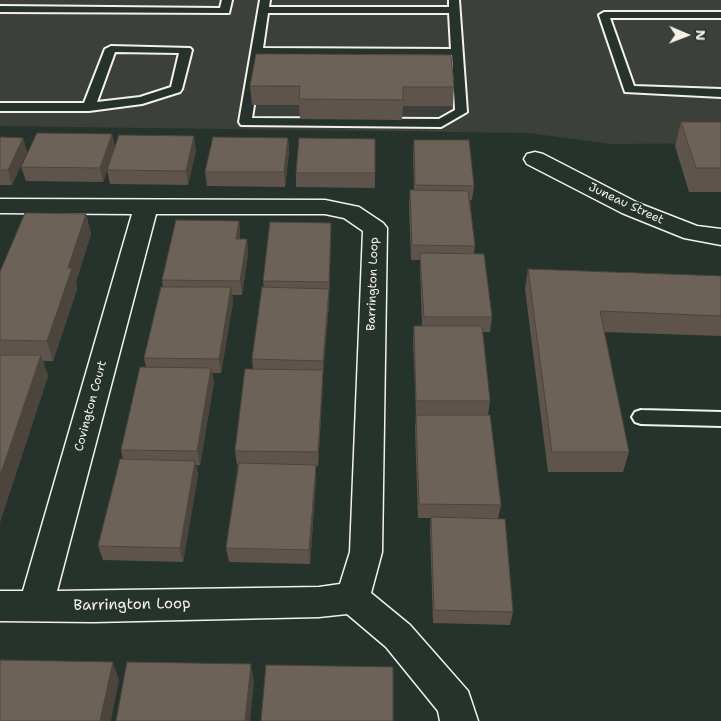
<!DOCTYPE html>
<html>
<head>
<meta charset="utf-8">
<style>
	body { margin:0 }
	#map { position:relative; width:721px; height:721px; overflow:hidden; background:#26332d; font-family:"Shantell Sans",sans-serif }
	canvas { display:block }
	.north { position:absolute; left:661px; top:10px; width:50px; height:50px; -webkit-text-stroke:4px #26332d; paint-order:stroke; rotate:91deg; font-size:14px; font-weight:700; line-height:20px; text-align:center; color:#f4f1e8 }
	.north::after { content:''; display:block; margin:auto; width:18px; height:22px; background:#f4f1e8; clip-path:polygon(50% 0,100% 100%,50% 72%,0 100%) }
</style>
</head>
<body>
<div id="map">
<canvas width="721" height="721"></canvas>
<div class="north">N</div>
</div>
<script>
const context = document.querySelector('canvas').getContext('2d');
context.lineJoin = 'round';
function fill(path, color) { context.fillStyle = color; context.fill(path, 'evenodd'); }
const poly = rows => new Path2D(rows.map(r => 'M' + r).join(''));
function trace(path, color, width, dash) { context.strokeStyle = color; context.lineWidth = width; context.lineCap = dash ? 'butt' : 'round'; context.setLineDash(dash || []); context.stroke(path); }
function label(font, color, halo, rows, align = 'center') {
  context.font = font + ' "Shantell Sans",sans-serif'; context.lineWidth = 4; context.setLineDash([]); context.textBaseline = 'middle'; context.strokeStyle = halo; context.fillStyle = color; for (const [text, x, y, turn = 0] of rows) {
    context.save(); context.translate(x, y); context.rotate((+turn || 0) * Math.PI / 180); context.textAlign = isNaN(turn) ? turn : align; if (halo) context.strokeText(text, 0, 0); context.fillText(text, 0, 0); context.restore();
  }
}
fill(poly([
	[0,0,721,0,721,143,611,144,528,133,0,126]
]), '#3b413a');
const service = poly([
	[222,0,232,0,229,13,0,12,0,6,220,8,222,0],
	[260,0,270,0,269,7,449,7,449,0,459,0,467,112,441,127,241,125,239,122,260,0],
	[268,13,449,13,451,49,263,48,268,13],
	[262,54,452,55,455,110,439,119,252,118,262,54],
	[604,12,721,12,721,18,610,18,634,86,721,89,721,97,625,92,599,15,604,12],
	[111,46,190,48,192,50,182,89,180,92,142,104,89,111,0,111,0,103,84,103,105,49,111,46],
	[115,52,179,53,171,87,140,97,97,102,115,52],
	[641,410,721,412,721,426,641,424,635,422,632,417,635,412,641,410]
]);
const minor = poly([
	[535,152,543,154,638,203,697,226,721,229,721,245,684,238,622,213,527,164,524,159,527,154,535,152],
	[0,199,325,200,359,207,383,223,387,228,382,552,371,593,410,625,468,691,478,721,440,721,438,711,386,647,347,614,319,617,93,622,0,621,0,591,23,591,132,214,0,213,0,199],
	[156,214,325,214,344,218,363,231,350,552,340,584,319,587,57,591,156,214]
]);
trace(service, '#f4f1e8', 4);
trace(minor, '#f4f1e8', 3);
fill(service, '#26332d');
fill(minor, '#26332d');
fill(poly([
	[250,86,454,87,453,106,403,106,402,120,300,119,299,105,252,105],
	[681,122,721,122,721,192,689,192,675,146],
	[112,134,115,148,103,182,26,181,21,167],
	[0,137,23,138,27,152,12,185,0,185],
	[288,138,289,152,285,187,207,186,205,172],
	[375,139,375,188,296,187,296,173],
	[414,140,474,186,472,200,470,200,475,246,474,254,492,317,490,332,482,332,490,401,488,415,501,505,498,519,513,612,510,625,433,623,430,531,431,518,418,518,415,429,416,415,413,341,414,326,422,326,420,268,420,260,411,260,409,205,410,190,414,190,413,154],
	[196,150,188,185,110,184,107,170],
	[86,214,91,234,76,282,77,289,53,361,43,361,48,376,0,522,0,272],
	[239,221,240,236,240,239,247,239,248,254,242,295,232,295,233,302,221,373,212,373,214,382,200,465,196,465,198,475,183,562,103,560,98,546,123,459,121,450,146,367,144,358,163,287,162,280],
	[331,237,329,303,323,375,323,384,318,466,316,466,316,479,310,564,229,562,226,548,238,465,237,465,235,451,253,369,252,359,264,288,263,281],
	[528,269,721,276,721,336,604,332,629,452,623,472,548,472,525,289]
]), '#5e544b');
fill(poly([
	[112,134,115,148,103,182,100,168],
	[194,136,196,150,188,185,186,171],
	[23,138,27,152,12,185,8,170],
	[288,138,289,152,285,187,284,172],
	[86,214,91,234,76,282,77,289,53,361,47,341,68,268],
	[239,221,240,236,237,254,236,239],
	[331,223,331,237,329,296,329,282],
	[247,239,248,254,242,295,240,281],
	[231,287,233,302,221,373,219,359],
	[329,289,329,303,323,375,323,361],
	[41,355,48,376,0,522,0,476],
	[211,368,214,382,200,465,197,451],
	[323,370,323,384,318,466,318,452],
	[195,461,198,475,183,562,180,548],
	[316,465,316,479,310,564,309,550],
	[113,662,119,680,111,721,100,721],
	[251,664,254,682,250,721,245,721]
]), '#4c453d');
const building = poly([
	[256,54,451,55,454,87,403,87,403,100,299,99,300,86,250,86,256,54],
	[681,122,721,122,721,168,696,168,681,122],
	[37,133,112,134,100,168,21,167,37,133],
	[119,135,194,136,186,171,107,170,119,135],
	[0,137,23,138,8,170,0,170,0,137],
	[213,137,288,138,284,172,205,172,213,137],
	[299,138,375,139,375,173,296,173,299,138],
	[414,140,469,140,474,186,415,185,414,140],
	[410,190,468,191,475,246,412,245,410,190],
	[25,213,86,214,68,268,72,268,47,341,0,340,0,272,25,213],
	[176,220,239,221,236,239,247,239,240,281,162,280,176,220],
	[270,222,331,223,329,282,263,281,270,222],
	[420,253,484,254,492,317,424,317,420,253],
	[528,269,721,276,721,316,600,311,629,452,552,452,528,269],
	[161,287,231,287,219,359,144,358,161,287],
	[262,287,329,289,323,361,252,359,262,287],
	[414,326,482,326,490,401,416,401,414,326],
	[0,355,41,355,0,476,0,355],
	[140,367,211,368,197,451,121,450,140,367],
	[245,369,323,370,318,452,235,451,245,369],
	[416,415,490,415,501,505,419,504,416,415],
	[120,459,195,461,180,548,98,546,120,459],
	[239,463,316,465,309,550,226,548,239,463],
	[431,517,505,519,513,612,434,610,431,517],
	[0,660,113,662,100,721,0,721,0,660],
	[127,662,251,664,245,721,116,721,127,662],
	[266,665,393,667,393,721,261,721,266,665]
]);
fill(building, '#6d6257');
trace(building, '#4c453d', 1);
label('12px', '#f4f1e8', '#26332d', [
	["Juneau Street",626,204,25],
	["Barrington Loop",373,284,-88],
	["Covington Court",91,406,-75]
]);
label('15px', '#f4f1e8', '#26332d', [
	["Barrington Loop",132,605,-1]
]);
</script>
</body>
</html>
